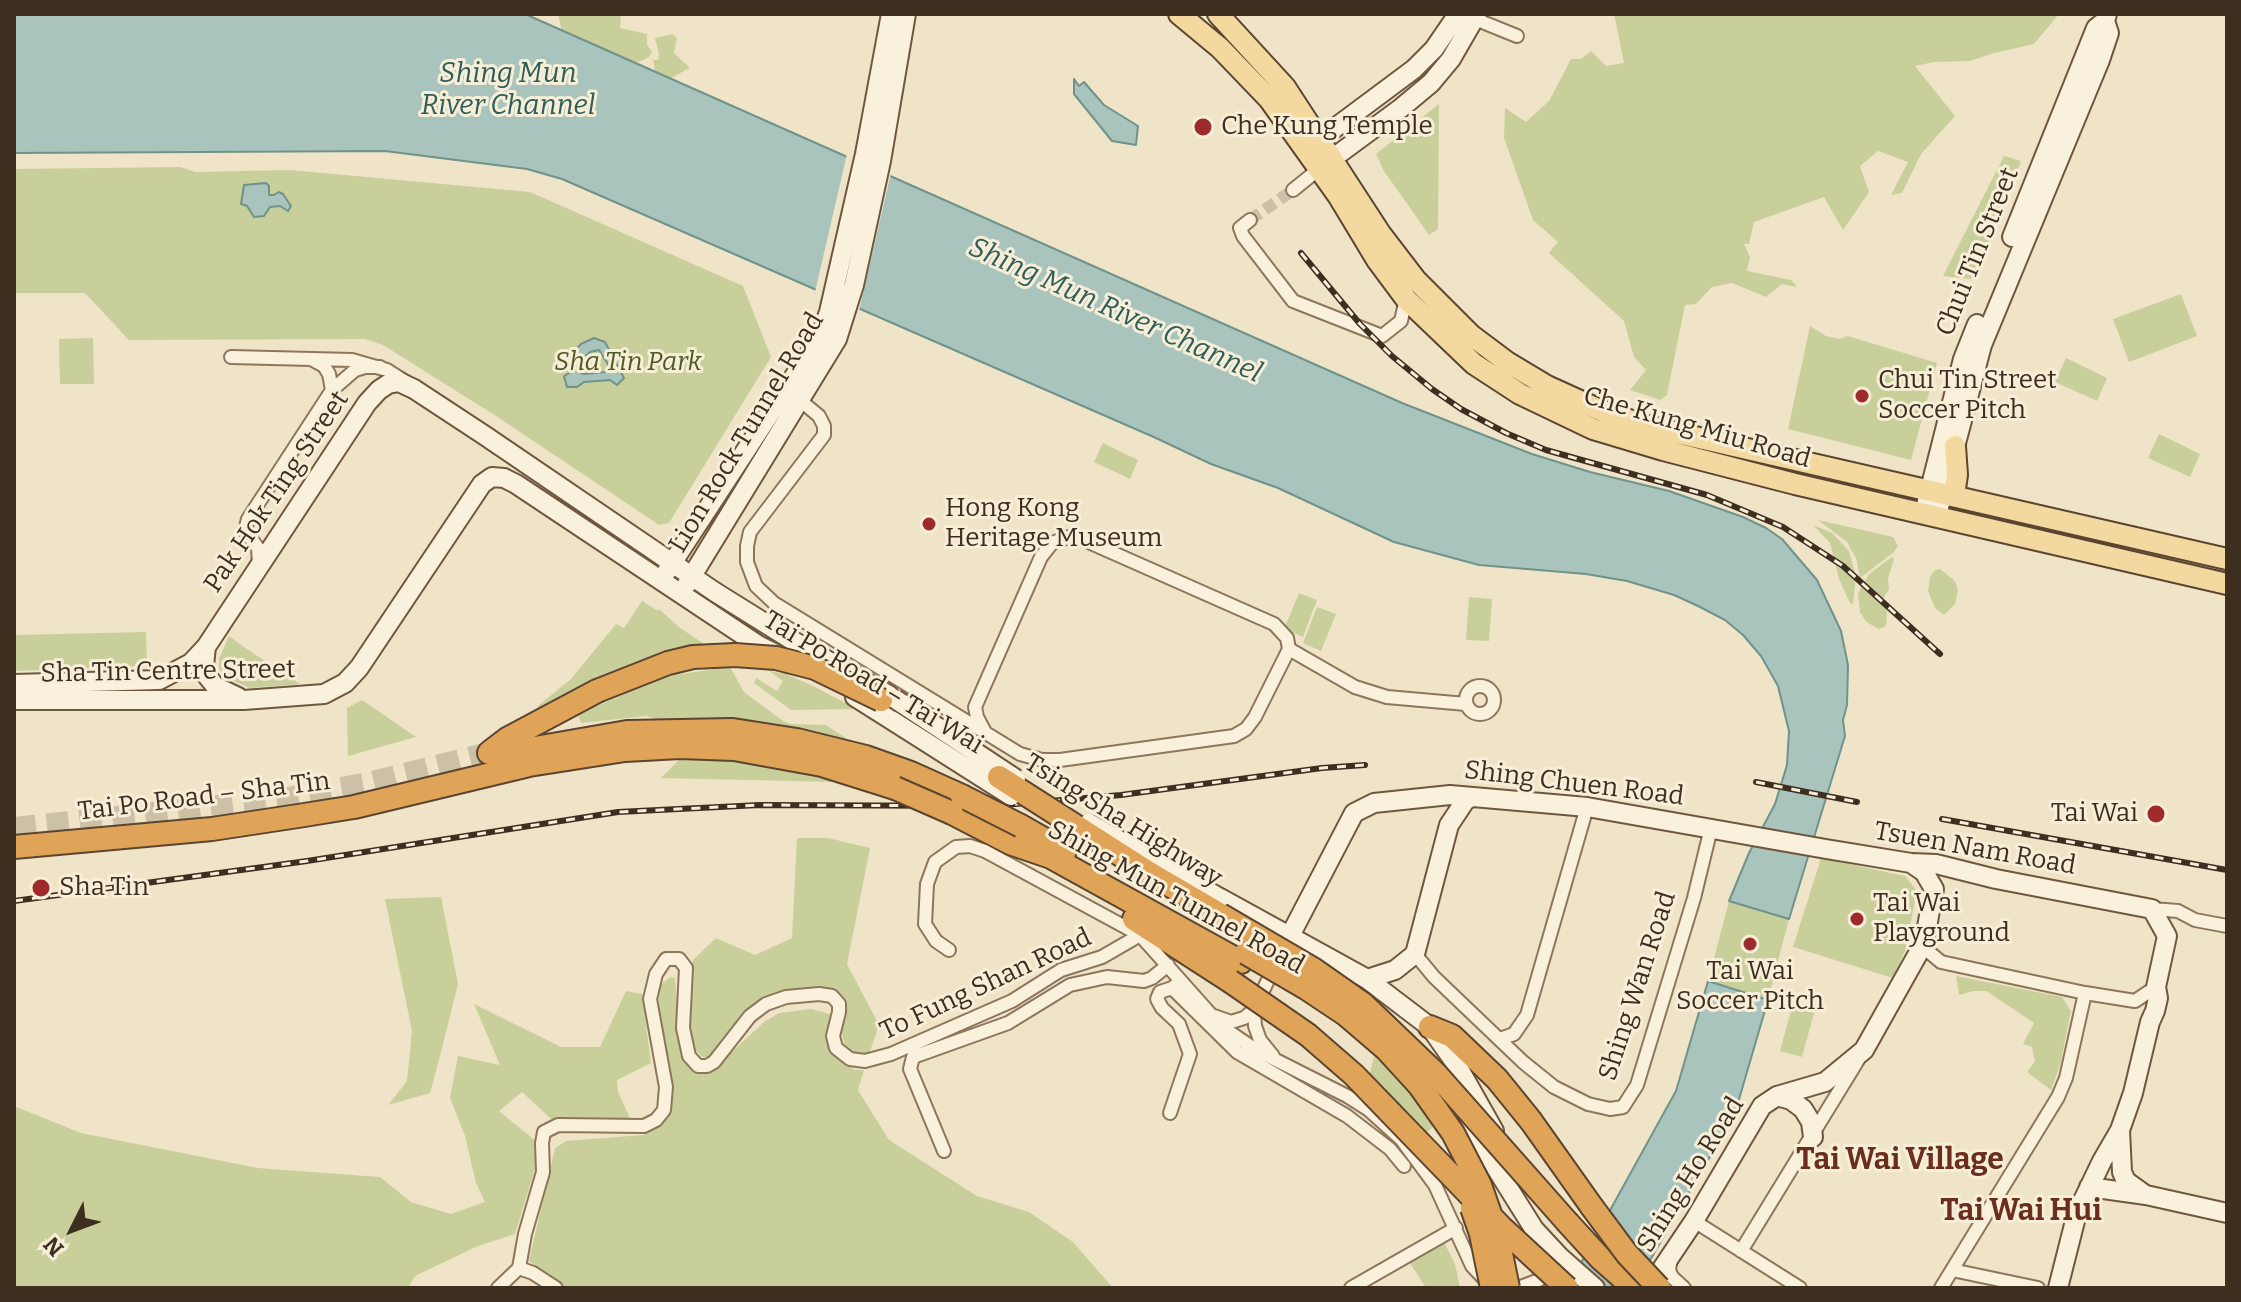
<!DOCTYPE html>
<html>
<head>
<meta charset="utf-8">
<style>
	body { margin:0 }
	#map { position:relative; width:2241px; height:1302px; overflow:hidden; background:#f0e4c8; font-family:Bitter,serif }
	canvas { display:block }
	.frame { position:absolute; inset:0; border:16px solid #3d2e20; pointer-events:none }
	.north { position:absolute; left:32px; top:1190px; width:80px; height:80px; -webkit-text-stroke:6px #f7eed8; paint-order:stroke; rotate:228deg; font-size:22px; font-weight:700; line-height:32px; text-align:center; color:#3d2e20 }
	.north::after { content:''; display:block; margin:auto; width:28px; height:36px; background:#3d2e20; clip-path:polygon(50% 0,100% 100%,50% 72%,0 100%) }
</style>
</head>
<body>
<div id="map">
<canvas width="2241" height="1302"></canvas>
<div class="frame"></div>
<div class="north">N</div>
</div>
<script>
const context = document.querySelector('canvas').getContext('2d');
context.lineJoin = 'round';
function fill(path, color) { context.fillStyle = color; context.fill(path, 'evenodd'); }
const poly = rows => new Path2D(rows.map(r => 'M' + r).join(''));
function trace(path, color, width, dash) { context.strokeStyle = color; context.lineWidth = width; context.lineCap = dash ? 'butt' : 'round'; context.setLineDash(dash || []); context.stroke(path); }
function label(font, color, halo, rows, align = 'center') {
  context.font = font + ' Bitter,serif'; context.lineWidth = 6; context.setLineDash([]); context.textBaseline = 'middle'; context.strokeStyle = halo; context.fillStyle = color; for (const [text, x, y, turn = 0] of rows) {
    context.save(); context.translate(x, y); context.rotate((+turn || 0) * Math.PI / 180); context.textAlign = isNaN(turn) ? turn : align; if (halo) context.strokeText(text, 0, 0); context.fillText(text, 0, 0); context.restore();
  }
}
fill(poly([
	[558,14,621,14,620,28,647,34,647,45,652,51,649,57,639,62,603,61,584,39,562,32],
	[1614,14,2059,14,2034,44,1994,53,1970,61,1934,62,1915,66,1955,116,1921,154,1902,193,1891,195,1908,162,1878,151,1860,166,1869,192,1843,230,1824,197,1754,222,1749,244,1744,244,1750,257,1747,271,1791,280,1797,287,1782,284,1766,297,1732,283,1712,287,1696,304,1685,305,1667,395,1660,400,1630,390,1646,370,1634,357,1624,321,1549,253,1558,242,1533,220,1504,138,1505,108,1526,122,1549,101,1571,59,1581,59,1591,51,1606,66,1624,63],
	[672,34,677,38,674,53,690,68,669,79,662,78,655,70,653,60,658,60,659,54,655,38],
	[1439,104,1438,229,1429,235,1384,171,1376,154],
	[2004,156,2021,161,1975,276,1970,279,1943,276],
	[180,167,196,172,290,170,530,192,743,286,771,357,669,523,659,525,496,416,383,345,365,339,129,340,85,293,14,293,14,169],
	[2181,294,2197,336,2129,362,2113,319],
	[1810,326,1826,336,1839,339,1848,336,1937,363,1911,460,1788,429],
	[93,338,94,384,60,384,59,339],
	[2066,358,2107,378,2097,401,2055,382],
	[2159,434,2200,454,2190,477,2148,458],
	[1103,443,1138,460,1130,479,1094,462],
	[1818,520,1893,537,1898,546,1894,552,1860,578,1856,558,1847,542],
	[1813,525,1832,533,1849,551,1856,576,1853,605,1850,603,1839,579,1830,543],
	[1892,557,1894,559,1888,579,1889,589,1883,599,1887,613,1886,626,1879,629,1868,623,1860,613,1858,593,1869,574],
	[1940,569,1955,581,1958,590,1955,604,1944,615,1935,608,1928,591,1930,577,1935,570],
	[1299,593,1317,600,1303,637,1284,629],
	[1469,597,1492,599,1489,641,1466,640],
	[642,601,658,611,659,609,679,627,707,646,666,653,634,663,534,714,539,705,571,679,616,624,624,628],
	[1317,607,1336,614,1321,651,1303,643],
	[146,632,147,663,144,666,14,671,14,635],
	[229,636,244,647,300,684,250,688,226,678,219,669,219,659],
	[730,667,744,692,783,721,791,724,826,725,852,742,835,782,661,778,705,734,646,716,581,723,578,714,667,676],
	[769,671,786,674,813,686,857,709,791,710,754,683,756,678,777,691,783,681],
	[362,700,416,737,348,756,347,708],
	[797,838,828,838,870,848,847,964,879,1025,868,1057,859,1057,845,1047,842,1034,844,1020,840,1006,828,999,775,1001,757,1012,708,1057,702,1057,694,1048,692,1041,688,973,694,959,716,938,755,955,792,938],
	[1821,858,1905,876,1917,891,1905,951,1893,978,1793,947],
	[441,897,458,984,441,1052,430,1093,388,1105,407,1081,412,1031,385,899],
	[1729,901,1789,919,1768,1000,1708,981],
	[1956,976,2062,997,2071,1011,2060,1065,2051,1090,2027,1072,2035,1061,2032,1047,2023,1044,2034,1023,1986,991,1973,991,1959,995],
	[670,977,675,978,680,1043,689,1063,723,1060,764,1022,779,1013,811,1009,830,1014,834,1053,843,1063,855,1070,864,1070,858,1090,889,1140,977,1196,1029,1212,1073,1242,1113,1288,564,1288,529,1261,555,1148,566,1141,643,1135,653,1129,664,1116,670,1089,657,988],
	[626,991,642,994,651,1063,617,1080,618,1092,631,1120,562,1129,522,1092,499,1111,542,1146,515,1234,478,1246,415,1276,408,1288,14,1288,14,1106,81,1133,258,1168,380,1177,411,1202,451,1214,485,1202,476,1183,465,1136,450,1098,458,1056,500,1065,474,1004,561,1047,600,1047],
	[1792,1007,1814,1013,1802,1057,1780,1051],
	[1380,1031,1449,1111,1420,1139,1367,1085],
	[1444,1242,1455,1264,1460,1288,1426,1288,1410,1263]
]), '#c9cf9b');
const water = poly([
	[14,14,525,14,1402,403,1532,454,1590,472,1669,491,1743,517,1766,528,1782,539,1817,580,1841,631,1848,665,1847,705,1843,720,1845,736,1789,919,1729,901,1749,853,1775,804,1787,765,1789,731,1778,686,1761,656,1743,635,1725,620,1698,606,1674,595,1627,581,1586,574,1479,565,1394,542,1278,488,1211,464,1156,438,562,179,527,169,385,151,14,153,14,14],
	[1074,79,1079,86,1084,82,1104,105,1138,126,1136,145,1112,141,1074,94,1074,79],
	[266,183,269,186,269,195,274,195,279,192,283,194,291,206,288,211,280,206,270,207,264,216,254,217,247,206,241,204,244,185,266,183],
	[594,338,605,342,624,378,617,385,610,380,584,382,577,387,567,387,564,376,574,370,584,374,605,372,611,369,599,350,590,352,580,361,570,356,581,344,594,338],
	[1708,981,1768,1000,1735,1113,1634,1288,1567,1288,1676,1091,1708,981]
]);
fill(water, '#a9c4bc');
trace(water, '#6f938a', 2);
fill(poly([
	[847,154,891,173,859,311,815,292]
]), '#f0e4c8');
trace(poly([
	[1250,220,1293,190]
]), '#ccc0a6', 12, [12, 6]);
trace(poly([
	[14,828,282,799,369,783,489,753]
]), '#ccc0a6', 22, [22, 11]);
const street = poly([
	[1475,19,1517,36],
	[1293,190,1319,169],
	[1250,220,1240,228,1243,236,1293,301,1382,336,1401,321,1406,299],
	[231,357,352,360,387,370,406,382],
	[311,359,324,366,329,374,332,390],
	[795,396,819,416,824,426,824,435,750,532,747,546,747,562,756,586,774,603,1020,754,1042,760,1060,760,1234,736,1246,729,1255,717,1289,649],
	[259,566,258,548,245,531,248,519,332,390,355,370,365,367,380,367],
	'1466 700a14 14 0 1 1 28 0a14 14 0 1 1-28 0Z',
	[986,734,977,717,975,707,1041,557,1052,543,1069,537,1084,540,1274,624,1287,638,1289,649,1355,687,1387,697,1466,704],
	[2152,909,2178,911,2195,920,2227,926],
	[1924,943,1929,952,1941,962,2085,993,2135,1001,2156,987],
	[949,950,936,941,925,924,927,884,935,862,956,847,970,846,985,851,1140,935,1222,1027,1256,1050,1347,1096,1369,1110,1401,1139,1435,1185,1472,1266,1488,1283],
	[1415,954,1434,977,1523,1062,1554,1087,1588,1104,1610,1109,1623,1107,1637,1085,1694,898,1711,828],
	[1181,981,1172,988,1237,1052,1347,1116,1390,1149,1404,1166],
	[1214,1016,1231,1022,1244,1018,1254,1010],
	[1500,1039,1514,1034,1527,1015,1587,807],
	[1273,1056,1260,1040,1255,1026,1254,1010,1275,965],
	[1170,1113,1190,1054,1179,1024,1162,1008,1157,999,1160,992,1172,988],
	[944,1151,910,1069,913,1057,1008,1023,1070,985,1107,977,1144,981,1152,978,1168,965],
	[1694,1221,1800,1288],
	[1741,1251,1858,1060],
	[1671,1258,1669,1270,1672,1277,1684,1288],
	[519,1268,533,1273,556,1288],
	[1952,1270,2038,1288],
	[498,1288,519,1268,525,1234,543,1172,542,1143,544,1132,558,1125,644,1126,656,1120,664,1110,666,1087,650,999,656,974,666,959,679,959,686,968,683,1028,689,1056,698,1066,707,1066,714,1062,750,1016,766,1004,786,997,819,994,832,996,839,1004,839,1012,833,1036,836,1048,850,1059,865,1061,891,1054,1012,1001,1061,970,1102,957,1140,935],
	[1351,1288,1456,1228],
	[1518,1288,1539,1280,1550,1269],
	[1941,1288,2058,1097,2066,1078,2085,993]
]);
const secondary = poly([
	[1308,148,1414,69,1434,49,1458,14],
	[1321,167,1401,108,1431,83,1451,59,1477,14],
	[2012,237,2096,28,2105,21],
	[1924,513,1963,359,1977,324],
	[1937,515,1982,345,2100,60,2109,33,2105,21,2107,14],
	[667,571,820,337,829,312,865,154,891,14],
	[687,584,837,339,854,285,881,161,906,14],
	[206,647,204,665,207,676,215,686,238,697],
	[14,684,159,680,191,663,206,647,367,403,379,390,388,384,399,382,414,389,484,435,715,592,800,645,889,695],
	[855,697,893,721],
	[14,700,244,700,324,694,345,683,359,668,482,484,492,477,504,478,516,484,758,645,780,656],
	[1220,898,1367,979,1430,1027,1458,1067,1494,1131],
	[1280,955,1354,813,1374,803,1450,795,1587,807,1826,849,1911,863,1936,864,1996,879,2152,909,2167,936,2156,987,2158,998,2155,1011,2150,1022,2133,1093,2120,1130,2102,1161,2077,1213,2058,1288],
	[1367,979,1395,970,1415,954,1449,825,1465,801,1471,797],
	[1777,1096,1791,1100,1803,1109,1811,1122,1813,1137],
	[1464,1117,1534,1229,1560,1257,1595,1288],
	[2120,1130,2122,1172,2126,1181,2144,1194],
	[2089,1187,2146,1195,2227,1213],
	[1649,1288,1694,1221,1762,1106,1777,1096,1825,1082,1864,1050,1924,943,1934,889,1924,872,1911,863]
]);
const primary = poly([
	[1179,14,1220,48,1269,99,1339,197,1377,260,1406,299,1474,364,1520,394,1593,429,1663,450,1795,484,2227,584],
	[1218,14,1285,87,1380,233,1416,280,1471,335,1507,362,1547,386,1600,410,1647,426,2227,559],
	[1954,495,1957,475,1955,446]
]);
const highway = poly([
	[490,752,507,739,597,691],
	[489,753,512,752,627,732,733,730,797,740,866,757,911,773,962,796],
	[952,813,1010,843,1051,857,1241,962],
	[1021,826,1065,851],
	[14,847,212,829,298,816,354,807,529,765,625,750,680,747,734,749,822,765,895,788],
	[1134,919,1230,981],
	[1430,1027,1452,1036,1497,1079,1531,1121,1592,1207],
	[1568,1223,1601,1259,1634,1288]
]);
trace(street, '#8d765c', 16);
trace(secondary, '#6f573f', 22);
trace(primary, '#5b4430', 24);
trace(highway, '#5b4430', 26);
trace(street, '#faf1dc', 12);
trace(secondary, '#faf1dc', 18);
trace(primary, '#f3d9a0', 20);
trace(highway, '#e0a458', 22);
const rail = poly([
	[1301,253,1360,324,1392,356,1432,389,1461,409,1506,433,1546,450,1707,495,1783,527,1843,566,1940,654],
	[1756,782,1857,802],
	[1942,819,2227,870],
	[14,901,307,861,618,812,760,805,991,806,1121,795,1322,768,1365,765]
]);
trace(rail, '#3d2e20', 6);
trace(rail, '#f7eed8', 3, [9]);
const secondaryBridge = poly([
	[895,699,1016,779],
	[893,721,1011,796],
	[1089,823,1220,898]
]);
const highwayBridge = poly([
	[597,691,668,663,693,657,735,655,776,658,815,668,881,700],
	[999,777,1149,873,1313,969,1363,1004,1437,1075,1568,1223],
	[895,788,952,813],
	[962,796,1021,826],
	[1246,953,1306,988,1345,1014,1387,1050,1419,1085,1453,1133,1480,1185,1497,1234,1508,1288],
	[1230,981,1308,1035,1354,1075,1501,1227,1567,1288],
	[1592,1207,1627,1254,1659,1288],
	[1472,1208,1481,1234,1492,1288]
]);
trace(secondaryBridge, '#6f573f', 22, []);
trace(highwayBridge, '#5b4430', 26, []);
trace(secondaryBridge, '#faf1dc', 18);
trace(highwayBridge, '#e0a458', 22);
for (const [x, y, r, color] of [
	[1203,127,10,"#9e2a2b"],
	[1862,396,8,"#9e2a2b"],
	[929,524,8,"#9e2a2b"],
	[2156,814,10,"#9e2a2b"],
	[41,888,10,"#9e2a2b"],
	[1857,919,8,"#9e2a2b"],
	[1750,944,8,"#9e2a2b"]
]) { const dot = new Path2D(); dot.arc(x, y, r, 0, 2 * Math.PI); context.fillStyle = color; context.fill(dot); trace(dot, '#f7eed8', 3); }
label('26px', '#3d2e20', '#f7eed8', [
	["Che Kung Temple",1221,127],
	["Chui Tin Street",1878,381],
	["Soccer Pitch",1878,411],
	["Hong Kong",945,509],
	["Heritage Museum",945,539],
	["Tai Wai",2138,814,"right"],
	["Sha Tin",59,888],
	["Tai Wai",1873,904],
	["Playground",1873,934],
	["Tai Wai",1750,972,"center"],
	["Soccer Pitch",1750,1002,"center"]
], 'left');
label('26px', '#3d2e20', '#f7eed8', [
	["Chui Tin Street",1978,252,-68],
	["Che Kung Miu Road",1697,428,16],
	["Lion Rock Tunnel Road",747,433,-59],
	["Pak Hok Ting Street",277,492,-56],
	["Sha Tin Centre Street",168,672,-1],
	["Tai Po Road – Tai Wai",873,683,31],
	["Shing Chuen Road",1574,784,7],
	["Tai Po Road – Sha Tin",204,797,-7],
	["Tsing Sha Highway",1123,821,32],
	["Tsuen Nam Road",1975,849,10],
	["Shing Mun Tunnel Road",1176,898,29],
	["To Fung Shan Road",986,985,-25],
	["Shing Wan Road",1638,986,-72],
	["Shing Ho Road",1691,1175,-58]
]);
label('italic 26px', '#4d5a26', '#f7eed8', [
	["Sha Tin Park",628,363]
]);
label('italic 28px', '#2f5d5a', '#f7eed8', [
	["Shing Mun",508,74],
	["River Channel",508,106],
	["Shing Mun River Channel",1115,311,24]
]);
label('bold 30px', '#6b2e1e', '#f7eed8', [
	["Tai Wai Village",1900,1161],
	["Tai Wai Hui",2021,1212]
]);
</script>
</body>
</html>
